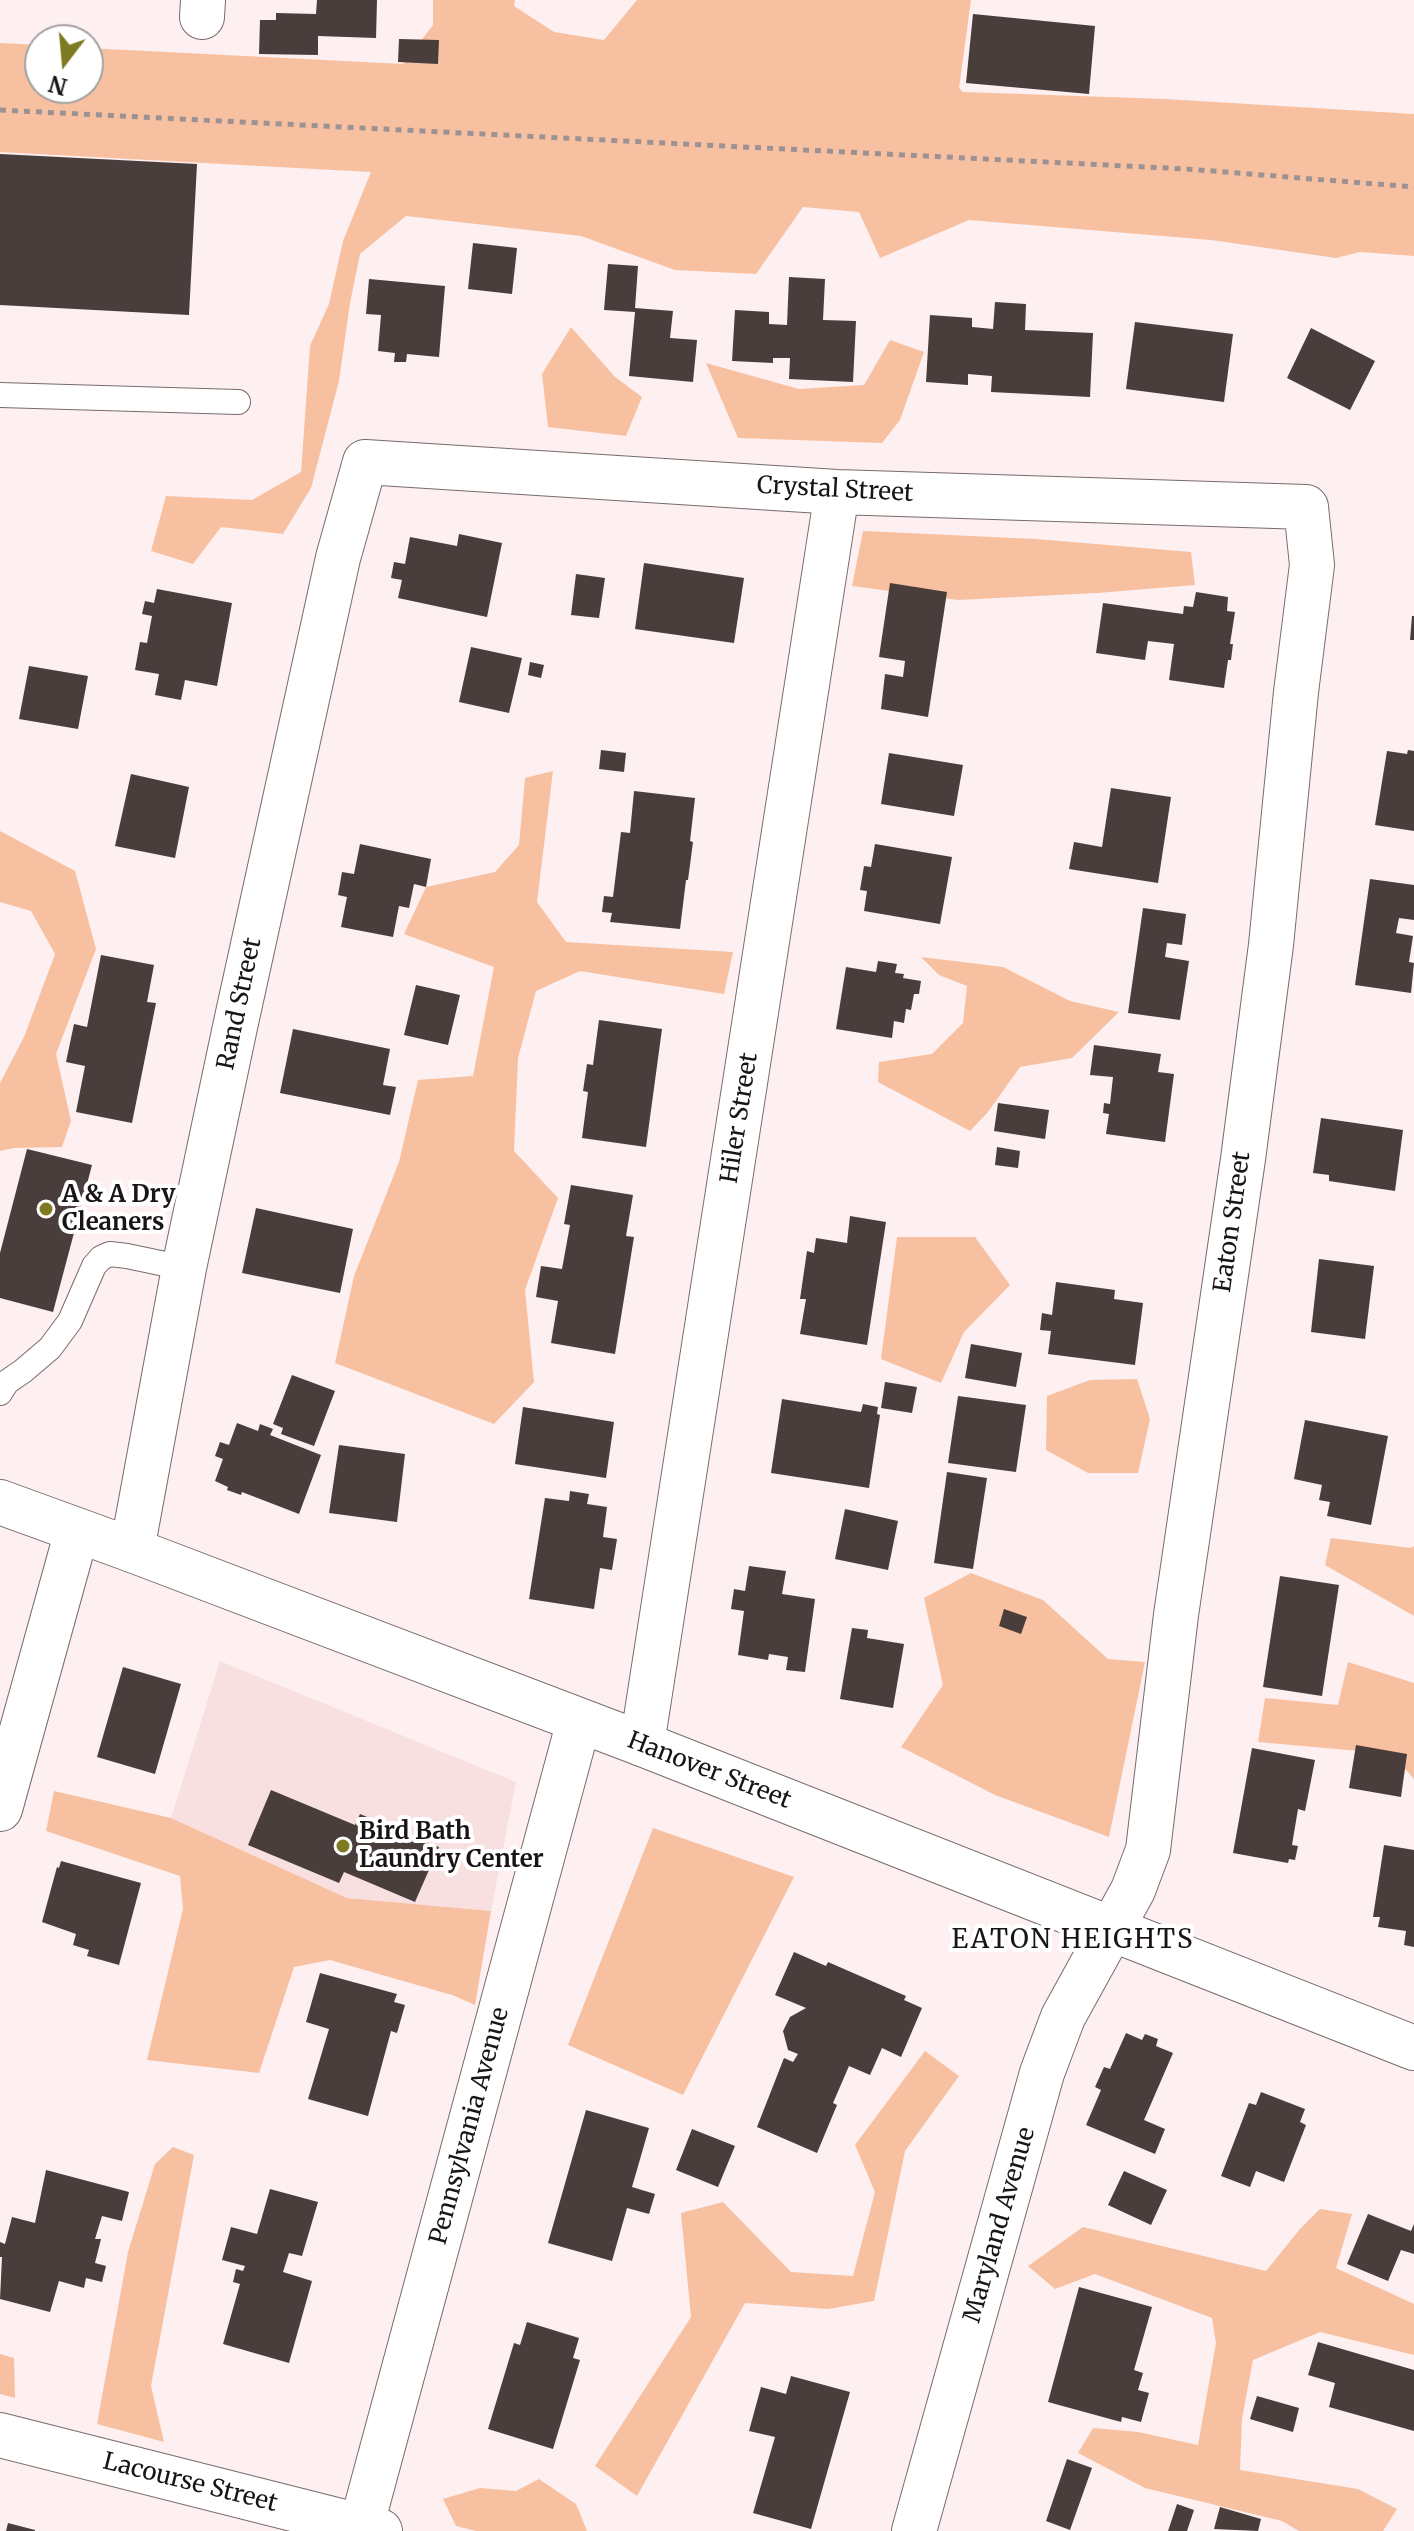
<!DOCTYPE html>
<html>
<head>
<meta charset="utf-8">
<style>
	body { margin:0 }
	#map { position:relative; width:1414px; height:2531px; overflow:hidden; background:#feeff0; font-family:Merriweather,serif }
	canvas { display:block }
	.north { position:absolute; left:24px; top:24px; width:80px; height:80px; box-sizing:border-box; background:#fff; border:2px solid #a3a1a1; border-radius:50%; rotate:196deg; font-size:22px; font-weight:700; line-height:32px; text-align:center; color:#191415 }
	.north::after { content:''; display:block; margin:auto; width:28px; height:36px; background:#7e7a21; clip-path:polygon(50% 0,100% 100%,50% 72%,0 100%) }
</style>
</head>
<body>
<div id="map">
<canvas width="1414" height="2531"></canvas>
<div class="north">N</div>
</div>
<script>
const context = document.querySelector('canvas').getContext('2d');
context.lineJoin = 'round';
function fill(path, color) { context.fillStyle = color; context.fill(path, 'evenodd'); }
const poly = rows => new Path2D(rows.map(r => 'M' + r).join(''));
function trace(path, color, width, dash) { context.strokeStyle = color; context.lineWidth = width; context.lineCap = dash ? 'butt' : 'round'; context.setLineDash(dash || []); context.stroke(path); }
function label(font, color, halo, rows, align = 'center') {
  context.font = font + ' Merriweather,serif'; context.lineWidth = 8; context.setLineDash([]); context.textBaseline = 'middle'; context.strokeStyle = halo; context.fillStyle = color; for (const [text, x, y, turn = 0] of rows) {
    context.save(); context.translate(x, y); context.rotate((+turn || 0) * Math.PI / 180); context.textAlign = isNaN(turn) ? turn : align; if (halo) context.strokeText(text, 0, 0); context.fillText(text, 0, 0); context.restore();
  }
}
fill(poly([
	[220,1661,516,1782,491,1911,347,1898,171,1818]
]), '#f8e0e1');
fill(poly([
	[433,0,515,0,514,6,554,32,604,40,637,0,971,0,959,88,963,92,1165,99,1414,114,1414,256,1360,252,1336,258,1211,240,969,220,880,258,859,212,803,207,756,274,675,270,581,236,406,216,360,254,350,303,339,381,311,488,283,534,221,527,193,564,151,551,166,496,252,500,301,472,310,346,329,304,343,241,371,172,0,152,0,43,40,45,40,88,88,88,88,48,403,64,433,25],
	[571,327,615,377,642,397,626,436,548,427,542,374],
	[890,340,924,352,900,420,882,443,738,438,706,363,799,389,864,385],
	[863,531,1036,539,1191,552,1195,585,1097,593,958,600,852,586],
	[553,771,537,902,566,942,733,952,724,994,580,971,536,991,518,1058,514,1151,558,1198,525,1290,534,1382,494,1424,335,1363,354,1276,399,1162,418,1080,473,1076,494,967,404,934,426,887,495,872,519,845,525,778],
	[0,831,75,871,96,949,56,1054,71,1121,62,1147,14,1148,0,1151,0,1083,24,1037,55,954,31,911,0,902],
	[921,957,1003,967,1070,1001,1119,1012,1072,1058,1020,1067,988,1112,970,1131,878,1082,879,1062,932,1054,963,1023,967,986,939,975],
	[897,1237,975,1237,1010,1285,964,1332,941,1383,881,1359],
	[1137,1379,1150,1419,1138,1473,1088,1473,1046,1450,1047,1396,1090,1380],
	[1331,1538,1411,1548,1414,1546,1414,1616,1325,1565],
	[971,1573,1043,1600,1108,1659,1145,1662,1109,1837,995,1795,901,1747,943,1685,924,1598],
	[1348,1662,1414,1683,1414,1779,1392,1754,1258,1742,1265,1698,1338,1705],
	[54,1791,171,1818,347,1898,491,1911,475,2005,452,1995,330,1960,294,1967,259,2073,147,2060,183,1909,180,1876,46,1831],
	[653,1828,794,1877,683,2095,568,2045],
	[925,2051,959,2076,905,2151,874,2301,828,2309,745,2303,637,2496,595,2466,691,2317,681,2213,723,2202,791,2272,853,2276,875,2192,855,2145],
	[173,2147,194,2155,151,2386,164,2442,97,2424,128,2252,155,2164],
	[1320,2209,1352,2214,1336,2268,1414,2304,1414,2355,1320,2332,1253,2360,1242,2419,1240,2470,1358,2489,1397,2509,1383,2531,1299,2531,1282,2521,1145,2488,1078,2453,1093,2428,1138,2432,1198,2445,1216,2343,1212,2318,1095,2274,1055,2289,1028,2266,1083,2227,1266,2271,1300,2229],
	[0,2354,14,2358,15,2398,0,2394],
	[539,2479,576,2504,587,2531,476,2531,456,2526,443,2499,480,2488,516,2491]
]), '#f7c1a1');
fill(poly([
	[317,0,377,0,376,38,318,36,318,55,259,54,260,20,276,20,276,13,316,14],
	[973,14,1095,26,1089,94,966,83],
	[399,39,439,40,438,64,398,62],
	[0,154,197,164,189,315,0,305],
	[473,243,517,248,512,294,468,289],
	[608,264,638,266,635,308,673,311,670,338,697,340,693,382,629,376,635,312,604,310],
	[789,277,825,279,823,320,856,321,853,382,789,379,790,358,773,358,773,363,732,361,735,310,769,312,769,324,787,325],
	[369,279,445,286,439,357,407,354,406,362,394,362,395,353,378,351,381,315,366,314],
	[995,302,1026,304,1025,330,1093,333,1090,397,991,392,992,376,968,374,968,385,926,382,930,315,972,318,972,327,993,329],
	[1135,322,1233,334,1224,402,1126,389],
	[1311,328,1375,361,1350,410,1287,378],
	[459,534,502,543,487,617,398,598,402,580,391,578,394,562,405,564,410,537,457,546],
	[644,563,744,578,734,643,635,629],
	[576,574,605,578,599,618,571,615],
	[890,583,947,592,928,717,881,709,885,674,903,677,905,661,879,657],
	[157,589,232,603,217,686,185,680,181,700,155,695,159,674,135,670,140,642,147,643,152,616,142,614,145,601,154,603],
	[1196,592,1228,597,1227,611,1235,612,1230,644,1233,644,1231,660,1228,660,1224,688,1169,680,1174,644,1148,641,1145,660,1096,653,1103,603,1183,614,1184,606,1193,607],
	[1412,616,1414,616,1414,640,1410,640],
	[471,647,522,658,509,713,459,702],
	[530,662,544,665,541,678,528,675],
	[29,666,88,676,78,729,19,719],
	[601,750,626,753,624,772,599,769],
	[1408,750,1414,751,1414,831,1375,825,1387,751,1407,754],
	[889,753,963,765,954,816,881,804],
	[131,774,189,787,175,858,115,846],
	[1111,788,1171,797,1158,883,1069,869,1074,842,1102,847],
	[634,791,695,798,690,841,693,842,688,880,686,880,680,929,610,922,612,913,602,912,604,896,613,897,621,832,630,833],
	[360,844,431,859,426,887,414,884,409,908,399,906,393,937,341,927,347,897,338,895,342,872,354,874],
	[875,844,952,857,940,924,864,911,867,891,860,890,864,866,871,867],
	[1370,879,1414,885,1414,920,1399,918,1396,933,1413,936,1409,962,1414,963,1411,993,1355,985],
	[1143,908,1186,914,1182,945,1167,943,1165,957,1189,961,1180,1020,1128,1013],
	[101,955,154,965,147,1002,156,1003,132,1123,76,1112,85,1066,66,1062,74,1024,87,1027],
	[878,961,897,964,895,973,904,974,903,978,921,981,919,994,914,994,911,1010,906,1009,904,1023,894,1021,892,1038,836,1029,846,967,876,972],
	[416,985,460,995,448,1045,404,1035],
	[599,1020,662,1029,646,1147,582,1138,588,1092,583,1091,587,1064,593,1065],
	[293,1029,390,1049,383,1085,396,1087,390,1115,280,1093],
	[1094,1045,1161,1054,1158,1072,1174,1074,1165,1142,1106,1134,1109,1114,1103,1113,1104,1103,1110,1104,1113,1077,1090,1075],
	[998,1103,1049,1110,1045,1139,994,1131],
	[1321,1118,1403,1130,1395,1191,1329,1181,1329,1175,1313,1173],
	[997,1147,1020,1151,1018,1168,995,1165],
	[27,1149,92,1165,53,1312,0,1298,0,1253],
	[571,1185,633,1195,626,1236,634,1237,615,1354,551,1343,558,1301,536,1297,541,1266,562,1269,570,1225,564,1224],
	[256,1208,353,1229,340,1293,242,1273],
	[850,1216,886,1222,867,1345,800,1334,806,1299,800,1299,807,1251,814,1253,816,1238,847,1243],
	[1319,1259,1374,1266,1365,1339,1311,1332],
	[1056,1282,1115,1290,1114,1299,1143,1303,1135,1365,1048,1354,1051,1331,1040,1330,1042,1313,1052,1315],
	[971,1344,1022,1353,1016,1387,965,1378],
	[292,1375,335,1391,314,1446,281,1434,283,1428,273,1424],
	[885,1382,917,1387,912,1413,881,1408],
	[958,1396,1026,1405,1016,1472,948,1463],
	[782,1399,861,1412,863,1404,878,1407,877,1414,880,1415,869,1488,771,1473],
	[523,1407,614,1422,606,1478,515,1464],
	[1305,1420,1388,1436,1371,1525,1327,1516,1330,1502,1319,1500,1322,1485,1294,1479],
	[237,1423,258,1431,260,1424,273,1429,270,1435,321,1455,299,1514,242,1492,241,1495,227,1490,228,1487,215,1481,223,1459,215,1456,220,1442,229,1445],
	[339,1445,405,1454,397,1522,329,1513],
	[947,1472,987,1478,973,1569,934,1563],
	[570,1491,589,1494,587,1504,607,1507,603,1537,617,1539,612,1570,600,1568,594,1609,529,1599,545,1498,569,1501],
	[845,1509,898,1521,888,1570,835,1559],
	[749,1566,786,1571,782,1594,815,1599,805,1672,786,1670,788,1657,769,1654,768,1660,738,1655,744,1611,731,1609,734,1589,745,1591],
	[1280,1576,1339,1585,1322,1696,1263,1687],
	[1004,1609,1027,1617,1021,1634,999,1626],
	[852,1628,868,1630,867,1638,904,1644,893,1708,840,1699],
	[123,1667,181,1684,155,1774,97,1757],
	[1356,1745,1407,1754,1401,1797,1349,1788],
	[1252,1748,1315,1760,1305,1811,1298,1809,1292,1845,1298,1846,1295,1860,1289,1859,1288,1863,1233,1853],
	[271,1790,355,1825,360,1814,439,1847,415,1902,344,1872,339,1883,248,1845],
	[1384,1845,1414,1850,1414,1947,1404,1945,1406,1931,1378,1927,1380,1917,1373,1917],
	[61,1861,141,1883,119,1965,87,1956,89,1950,73,1945,76,1934,42,1922,57,1867,59,1868],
	[794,1952,826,1966,828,1962,906,1996,904,2000,922,2008,901,2057,882,2048,870,2075,849,2066,833,2103,837,2105,817,2153,757,2127,784,2058,793,2062,798,2054,788,2050,783,2031,790,2017,806,2008,775,1995],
	[320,1973,397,1994,394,2002,405,2005,397,2033,391,2031,368,2116,308,2099,329,2029,306,2022],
	[1126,2033,1142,2040,1145,2034,1158,2039,1156,2046,1173,2053,1144,2120,1165,2129,1155,2154,1086,2125,1101,2090,1095,2087,1104,2067,1110,2069],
	[1261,2092,1305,2109,1300,2122,1306,2125,1284,2182,1256,2171,1250,2187,1221,2176,1249,2103,1256,2105],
	[586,2110,649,2128,632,2187,655,2194,649,2214,627,2208,612,2261,548,2243],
	[692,2129,735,2146,718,2187,676,2170],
	[46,2170,129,2192,122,2221,102,2216,95,2239,101,2239,95,2263,106,2266,102,2282,86,2278,84,2288,59,2281,50,2312,0,2299,2,2257,0,2257,0,2242,5,2244,12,2217,35,2223],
	[1124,2171,1167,2190,1151,2225,1108,2205],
	[270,2189,318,2202,302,2256,289,2253,283,2272,312,2281,289,2363,223,2344,240,2284,233,2282,236,2269,243,2271,245,2266,222,2260,231,2227,257,2234],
	[1368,2214,1411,2231,1414,2224,1414,2254,1401,2250,1388,2281,1347,2264],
	[1079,2287,1152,2307,1134,2370,1143,2373,1138,2390,1149,2393,1141,2422,1122,2417,1121,2422,1048,2402],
	[527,2322,579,2338,573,2358,580,2360,553,2449,488,2429,514,2343,520,2345],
	[1318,2342,1414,2370,1414,2431,1329,2407,1335,2383,1308,2375],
	[791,2376,850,2392,811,2529,753,2513,775,2437,749,2431,761,2387,786,2394],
	[1257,2396,1299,2408,1293,2432,1250,2419],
	[1067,2459,1092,2468,1070,2530,1046,2521],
	[1177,2504,1194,2510,1187,2531,1168,2531],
	[1220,2507,1261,2519,1258,2531,1214,2529],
	[8,2523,35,2530,35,2531,6,2531]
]), '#493e3c');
const service = poly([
	[0,395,238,402],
	[0,1393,7,1382,23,1371,50,1348,70,1321,94,1266,101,1258,110,1254,127,1256,184,1268]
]);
const minor = poly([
	[202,17,203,0],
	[132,1550,184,1268,235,1027,338,558,365,462,837,492,1306,507,1312,565,1296,692,1271,945,1243,1159,1176,1615,1148,1850,1133,1890,1063,2017,1042,2073,914,2531],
	[642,1744,837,492],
	[0,1809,77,1531],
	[0,2435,380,2531],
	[360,2531,579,1721]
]);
const secondary = poly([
	[0,1502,132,1550,642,1744,1414,2048]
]);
trace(service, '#776b6b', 26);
trace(minor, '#776b6b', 46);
trace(secondary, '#776b6b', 46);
trace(poly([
	[0,110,1187,169,1414,187]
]), '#9d9293', 5, [6, 6]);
trace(service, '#fff', 24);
trace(minor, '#fff', 44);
trace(secondary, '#fff', 44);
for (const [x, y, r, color] of [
	[46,1209,8,"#7e7a21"],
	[343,1846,8,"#7e7a21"]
]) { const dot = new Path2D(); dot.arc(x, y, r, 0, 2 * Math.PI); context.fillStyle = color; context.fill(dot); trace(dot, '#fff', 3); }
label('24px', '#191415', '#fff', [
	["Crystal Street",835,490,3],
	["Rand Street",240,1004,-78],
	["Hiler Street",740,1118,-81],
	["Eaton Street",1233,1222,-82],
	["Hanover Street",709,1771,21],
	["Pennsylvania Avenue",470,2126,-75],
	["Maryland Avenue",1000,2225,-74],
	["Lacourse Street",190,2483,14]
]);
label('bold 24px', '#191415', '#fff', [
	["A & A Dry",62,1195],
	["Cleaners",62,1223],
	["Bird Bath",359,1832],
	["Laundry Center",359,1860]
], 'left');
context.letterSpacing = '2px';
label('26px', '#191415', '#fff', [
	["EATON HEIGHTS",1073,1941]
]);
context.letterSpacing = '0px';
</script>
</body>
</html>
